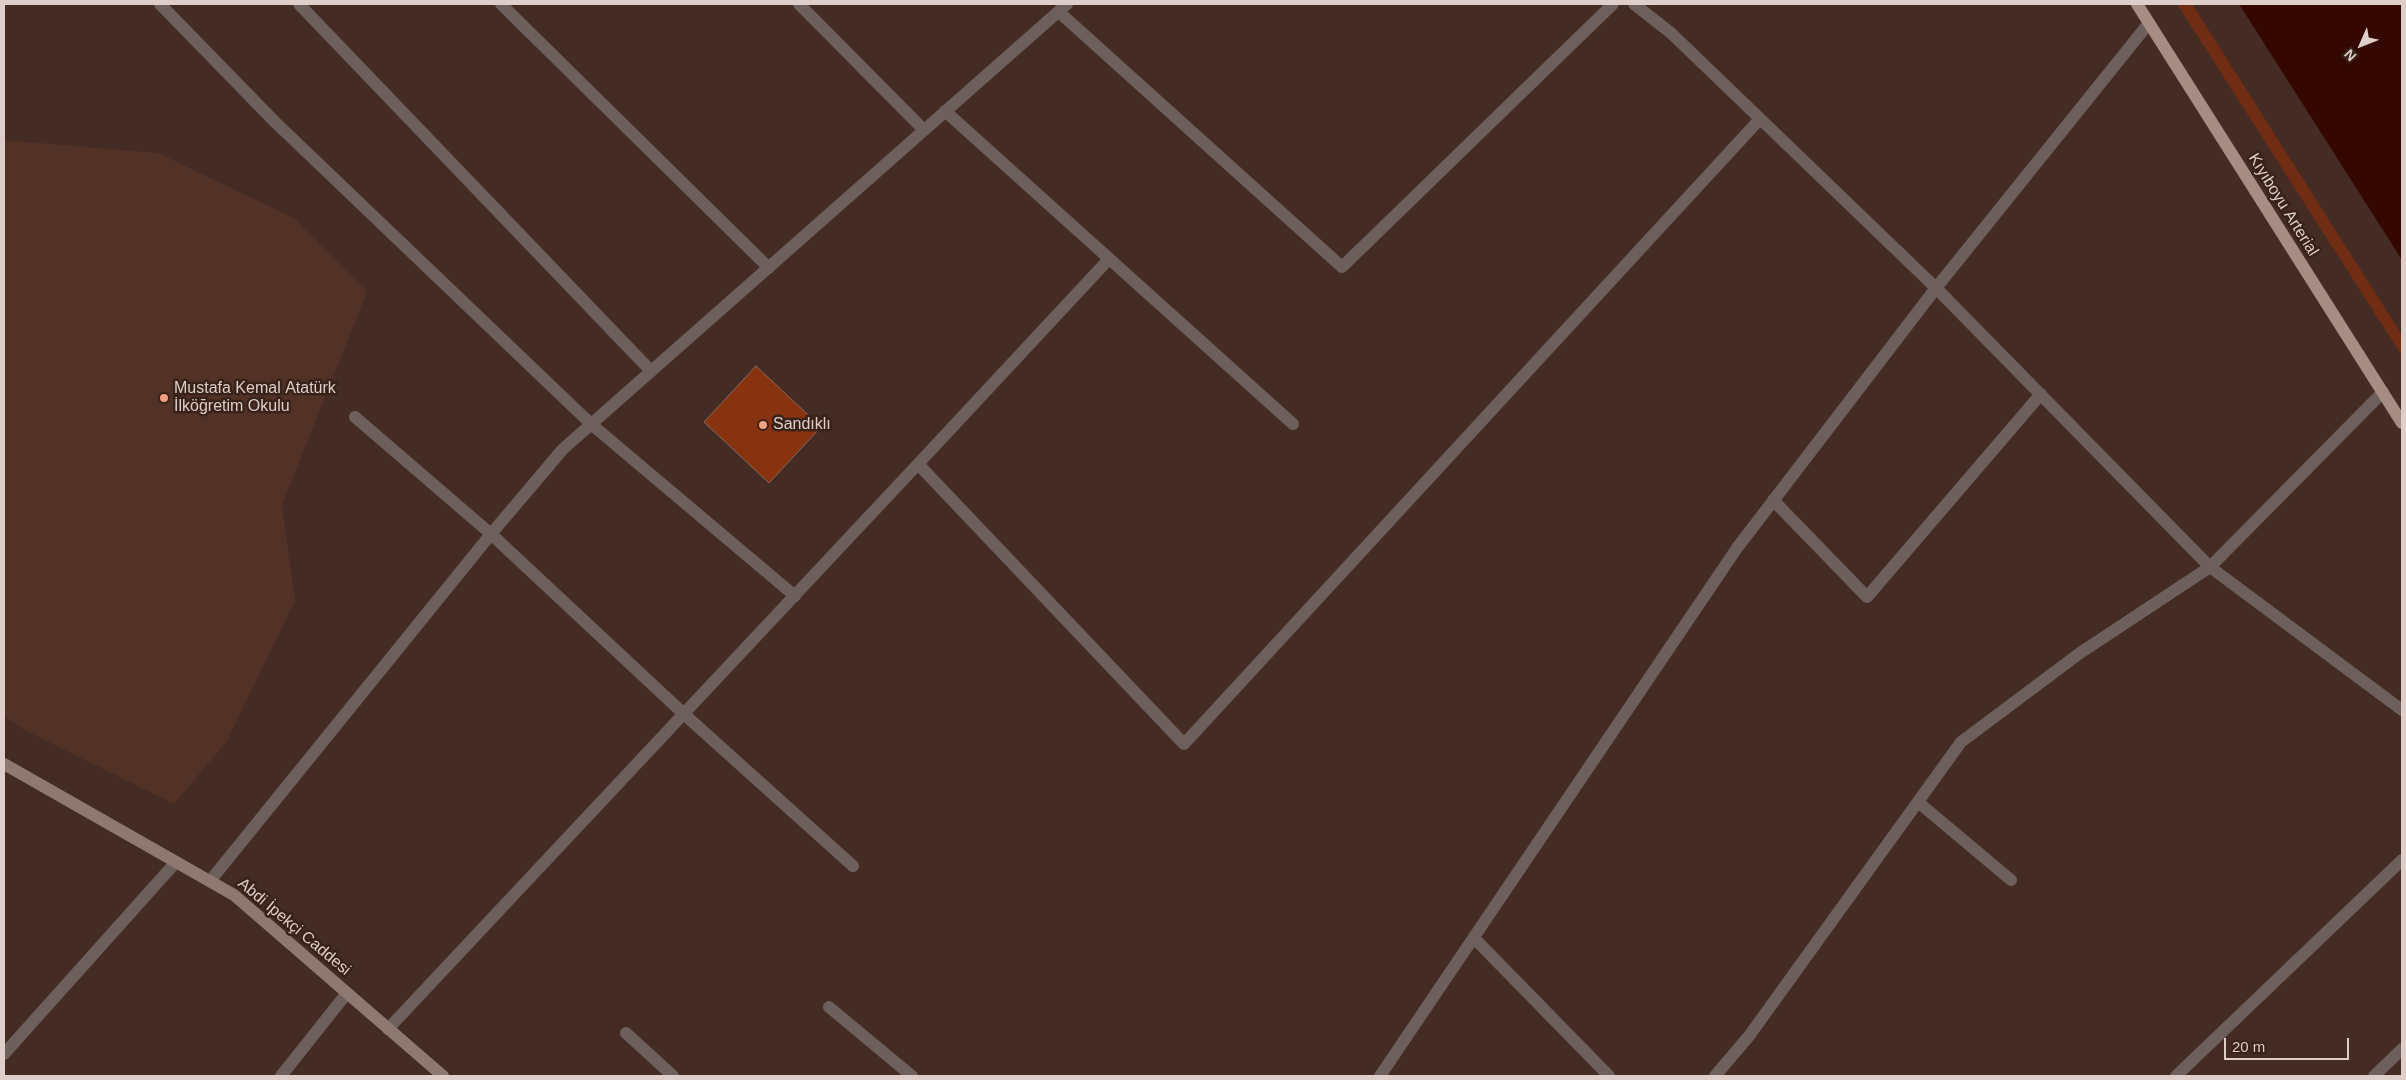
<!DOCTYPE html>
<html>
<head>
<meta charset="utf-8">
<style>
	body { margin:0 }
	#map { position:relative; width:2406px; height:1080px; overflow:hidden; background:#442b23; font-family:Arial,sans-serif }
	canvas { display:block }
	.frame { position:absolute; inset:0; border:5px solid #decdc8; pointer-events:none }
	.north { position:absolute; left:2336px; top:20px; width:50px; height:50px; -webkit-text-stroke:4px #392219; paint-order:stroke; rotate:226deg; font-size:14px; font-weight:700; line-height:20px; text-align:center; color:#decdc8 }
	.north::after { content:''; display:block; margin:auto; width:18px; height:22px; background:#decdc8; clip-path:polygon(50% 0,100% 100%,50% 72%,0 100%) }
	.scale { position:absolute; left:2224px; top:1038px; width:125px; height:22px; box-sizing:border-box; border:2px solid #decdc8; border-top:0; padding-left:6px; font-size:15px; line-height:18px; white-space:nowrap; color:#decdc8; -webkit-text-stroke:4px #392219; paint-order:stroke }
</style>
</head>
<body>
<div id="map">
<canvas width="2406" height="1080"></canvas>
<div class="frame"></div>
<div class="north">N</div>
<div class="scale">20 m</div>
</div>
<script>
const context = document.querySelector('canvas').getContext('2d');
context.lineJoin = 'round';
function fill(path, color) { context.fillStyle = color; context.fill(path, 'evenodd'); }
const poly = rows => new Path2D(rows.map(r => 'M' + r).join(''));
function trace(path, color, width, dash) { context.strokeStyle = color; context.lineWidth = width; context.lineCap = dash ? 'butt' : 'round'; context.setLineDash(dash || []); context.stroke(path); }
function label(font, color, halo, rows, align = 'center') {
  context.font = font + ' Arial,sans-serif'; context.lineWidth = 5; context.setLineDash([]); context.textBaseline = 'middle'; context.strokeStyle = halo; context.fillStyle = color; for (const [text, x, y, turn = 0] of rows) {
    context.save(); context.translate(x, y); context.rotate((+turn || 0) * Math.PI / 180); context.textAlign = isNaN(turn) ? turn : align; if (halo) context.strokeText(text, 0, 0); context.fillText(text, 0, 0); context.restore();
  }
}
fill(poly([
	[4,140,158,153,294,218,367,292,282,505,295,601,227,741,174,804,26,731,4,716]
]), '#523227');
fill(poly([
	[2177,4,2192,4,2402,335,2402,356]
]), '#712d13');
fill(poly([
	[2239,4,2402,4,2402,260]
]), '#340800');
const building = poly([
	[756,366,821,427,769,483,704,422,756,366]
]);
fill(building, '#883310');
trace(building, '#86695f', 1);
trace(poly([
	[355,417,491,534]
]), '#6d605c', 12);
trace(poly([
	[160,4,275,122,591,424,795,596],
	[299,4,651,371],
	[501,4,769,268],
	[799,4,924,130],
	[1634,4,1671,33,1936,288,2210,567,2402,710],
	[1059,12,1342,267,1613,4],
	[945,111,1293,424],
	[918,464,1109,259],
	[1773,500,1867,597,2041,394],
	[491,534,685,715,853,866],
	[1918,802,2011,880],
	[210,881,491,534,563,449,1067,4],
	[1474,938,1609,1076],
	[829,1007,912,1076],
	[388,1029,918,464,1184,744,1760,119],
	[626,1033,673,1076],
	[4,1054,176,862],
	[281,1076,347,993],
	[1380,1076,1737,548,1936,288,2149,23],
	[1715,1076,1749,1036,1961,742,2080,653,2210,567,2383,392],
	[2176,1076,2402,860],
	[2374,1076,2402,1049]
]), '#6d605c', 12);
trace(poly([
	[4,764,234,895,443,1076]
]), '#8d7972', 12);
trace(poly([
	[2137,4,2402,423]
]), '#a68c83', 12);
for (const [x, y, r, color] of [
	[164,398,5,"#f39f82"],
	[763,425,5,"#f39f82"]
]) { const dot = new Path2D(); dot.arc(x, y, r, 0, 2 * Math.PI); context.fillStyle = color; context.fill(dot); trace(dot, '#392219', 2); }
label('16px', '#decdc8', '#392219', [
	["Kıyıboyu Arterial",2283,205,58],
	["Abdi İpekçi Caddesi",294,927,40]
]);
label('16px', '#decdc8', '#392219', [
	["Mustafa Kemal Atatürk",174,389],
	["İlköğretim Okulu",174,407],
	["Sandıklı",773,425]
], 'left');
</script>
</body>
</html>
